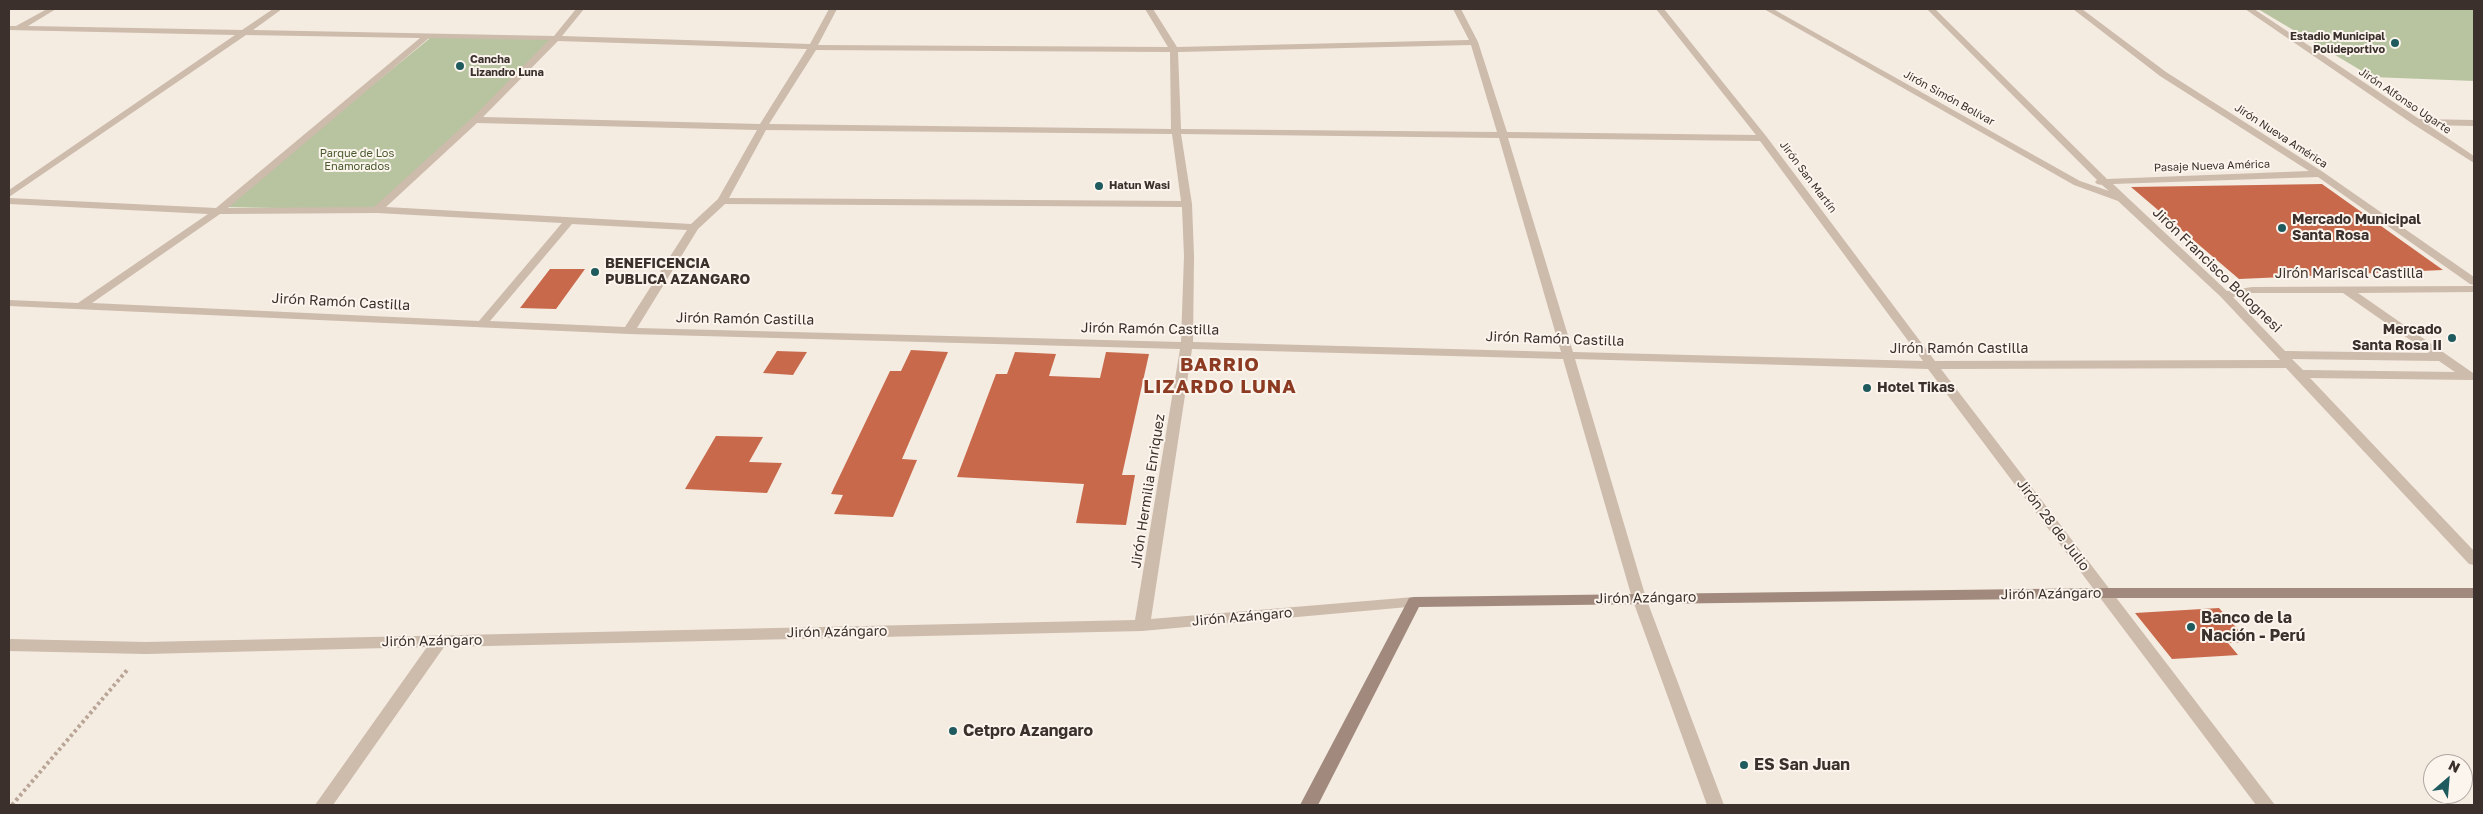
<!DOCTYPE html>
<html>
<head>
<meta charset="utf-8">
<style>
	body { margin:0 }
	#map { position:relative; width:2483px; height:814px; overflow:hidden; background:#f4ebe1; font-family:"Golos Text",sans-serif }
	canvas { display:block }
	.frame { position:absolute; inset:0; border:10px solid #3b302b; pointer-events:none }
	.north { position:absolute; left:2423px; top:754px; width:50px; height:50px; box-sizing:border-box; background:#fbf5ee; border:1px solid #aea6a0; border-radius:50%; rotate:27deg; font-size:14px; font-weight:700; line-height:20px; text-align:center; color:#3b302b }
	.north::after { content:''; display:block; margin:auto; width:18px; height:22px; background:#1f5a5e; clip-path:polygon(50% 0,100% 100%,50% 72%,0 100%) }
</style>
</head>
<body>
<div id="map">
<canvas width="2483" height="814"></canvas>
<div class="frame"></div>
<div class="north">N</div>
</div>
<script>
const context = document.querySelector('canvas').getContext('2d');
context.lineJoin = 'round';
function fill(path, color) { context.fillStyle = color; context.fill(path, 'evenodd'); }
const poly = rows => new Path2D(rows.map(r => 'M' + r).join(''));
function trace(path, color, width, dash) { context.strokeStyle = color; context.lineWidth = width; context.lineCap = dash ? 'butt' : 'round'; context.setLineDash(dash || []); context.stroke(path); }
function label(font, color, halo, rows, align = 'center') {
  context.font = font + ' "Golos Text",sans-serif'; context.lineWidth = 4; context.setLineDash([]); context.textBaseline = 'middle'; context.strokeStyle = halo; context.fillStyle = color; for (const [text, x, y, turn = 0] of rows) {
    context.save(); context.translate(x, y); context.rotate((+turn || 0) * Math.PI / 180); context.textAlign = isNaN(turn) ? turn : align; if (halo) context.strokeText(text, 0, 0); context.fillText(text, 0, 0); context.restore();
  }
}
fill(poly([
	[2258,9,2474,9,2474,81,2372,77],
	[427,36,556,38,377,210,223,207,429,39]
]), '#b8c4a0');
fill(poly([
	[2322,184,2443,270,2239,279,2131,187],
	[550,269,585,269,556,309,520,308],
	[911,350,948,352,902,459,917,460,893,517,834,514,843,495,831,494,890,371,901,371],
	[777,351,807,352,793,375,763,373],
	[1015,352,1056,354,1049,376,1100,378,1106,352,1149,354,1122,475,1135,475,1126,525,1076,523,1084,484,957,477,996,374,1007,374],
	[716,436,763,437,749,462,782,463,767,493,685,489],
	[2219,608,2249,642,2228,643,2238,655,2172,659,2135,613]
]), '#c8694b');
trace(poly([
	[12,805,128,669]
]), '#b9a596', 4, [3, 3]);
fill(poly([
	[47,9,56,9,28,26,242,30,273,9,282,9,253,30,554,36,576,9,584,9,562,36,810,44,829,9,837,9,818,45,1168,47,1145,9,1153,9,1177,47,1469,40,1453,9,1461,9,1478,42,1507,132,1756,135,1656,9,1664,9,1766,136,1935,361,2280,360,2221,297,2118,201,2074,185,1764,9,1773,9,2080,181,2109,191,2102,185,2097,184,2095,182,2097,180,1927,9,1935,9,2107,179,2309,171,2160,76,2073,9,2082,9,2166,72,2323,172,2474,277,2474,285,2470,284,2318,177,2113,184,2227,291,2252,287,2474,286,2474,292,2358,293,2473,373,2474,380,2310,378,2474,551,2474,565,2469,564,2286,368,1941,369,2275,805,2256,805,1928,369,1575,359,1646,598,1724,805,1707,805,1632,598,1563,359,1192,349,1151,619,1414,597,1419,598,1421,602,1419,606,1142,631,444,647,333,805,315,805,427,647,146,654,9,651,9,639,146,642,1135,620,1180,349,629,334,9,306,9,300,78,303,208,214,9,204,9,198,216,208,420,38,246,35,9,197,9,190,235,35,9,30,9,26,16,26,47,9],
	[429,38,549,40,472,118,374,207,228,208,429,38],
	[558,41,807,49,760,124,483,117,558,41],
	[1471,45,1497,132,1181,129,1178,52,1471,45],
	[816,50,1170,52,1171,129,769,124,816,50],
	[477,123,757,130,718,199,691,224,386,207,477,123],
	[766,130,1172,134,1181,201,729,198,766,130],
	[1181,134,1499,138,1561,352,1193,342,1194,256,1192,204,1181,134],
	[1508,138,1760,141,1923,361,1573,352,1508,138],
	[725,204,1182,207,1184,256,1181,342,637,328,698,229,725,204],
	[377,213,562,223,479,321,92,303,220,214,377,213],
	[572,224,687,230,625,327,490,321,572,224],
	[2252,293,2343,293,2429,353,2285,351,2233,297,2252,293],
	[2292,359,2439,361,2455,372,2303,370,2292,359],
	[2245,9,2254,9,2419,119,2474,120,2474,126,2428,125,2474,156,2474,163,2413,124,2245,9]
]), '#cdbbac');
fill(poly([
	[2105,588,2474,588,2474,598,2105,598,1419,607,1318,805,1300,805,1407,602,1409,598,1414,597,2105,588]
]), '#a18a7d');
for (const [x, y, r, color] of [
	[2395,43,5,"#1f5a5e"],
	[460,66,5,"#1f5a5e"],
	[1099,186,5,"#1f5a5e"],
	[2282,228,5,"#1f5a5e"],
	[595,272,5,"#1f5a5e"],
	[2452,338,5,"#1f5a5e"],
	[1867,388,5,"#1f5a5e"],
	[2191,627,5,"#1f5a5e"],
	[953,731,5,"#1f5a5e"],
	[1744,765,5,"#1f5a5e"]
]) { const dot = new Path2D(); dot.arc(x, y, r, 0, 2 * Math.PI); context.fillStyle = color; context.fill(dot); trace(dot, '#fbf5ee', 2); }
label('bold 11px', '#3b302b', '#fbf5ee', [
	["Estadio Municipal",2385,37,"right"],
	["Polideportivo",2385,50,"right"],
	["Cancha",470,60],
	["Lizandro Luna",470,73],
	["Hatun Wasi",1109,186]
], 'left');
label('11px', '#3b302b', '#fbf5ee', [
	["Jirón Simón Bolívar",1949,98,29],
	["Jirón Alfonso Ugarte",2405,101,34],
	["Jirón Nueva América",2281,136,33],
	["Pasaje Nueva América",2212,166,-2],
	["Jirón San Martín",1808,177,53]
]);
label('11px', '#4a5a2e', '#fbf5ee', [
	["Parque de Los",357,154],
	["Enamorados",357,167]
]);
label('bold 14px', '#3b302b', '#fbf5ee', [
	["Mercado Municipal",2292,220],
	["Santa Rosa",2292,236],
	["BENEFICENCIA",605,264],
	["PUBLICA AZANGARO",605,280],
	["Mercado",2442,330,"right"],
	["Santa Rosa II",2442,346,"right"],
	["Hotel Tikas",1877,388]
], 'left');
label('14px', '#3b302b', '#fbf5ee', [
	["Jirón Francisco Bolognesi",2217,270,44],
	["Jirón Mariscal Castilla",2349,274],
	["Jirón Ramón Castilla",341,302,3],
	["Jirón Ramón Castilla",745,319,1],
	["Jirón Ramón Castilla",1150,329,1],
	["Jirón Ramón Castilla",1555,339,2],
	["Jirón Ramón Castilla",1959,349],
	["Jirón Hermilia Enriquez",1148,491,-81],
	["Jirón 28 de Julio",2053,525,53],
	["Jirón Azángaro",2051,594,-1],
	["Jirón Azángaro",1646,598,-1],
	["Jirón Azángaro",1242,617,-5],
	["Jirón Azángaro",837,632,-1],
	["Jirón Azángaro",432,641,-1]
]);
label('bold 16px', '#3b302b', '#fbf5ee', [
	["Banco de la",2201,618],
	["Nación - Perú",2201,636],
	["Cetpro Azangaro",963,731],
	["ES San Juan",1754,765]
], 'left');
context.letterSpacing = '1px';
label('bold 19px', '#8c3b22', '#fbf5ee', [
	["BARRIO",1220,365],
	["LIZARDO LUNA",1220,387]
]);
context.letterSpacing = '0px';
</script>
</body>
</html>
